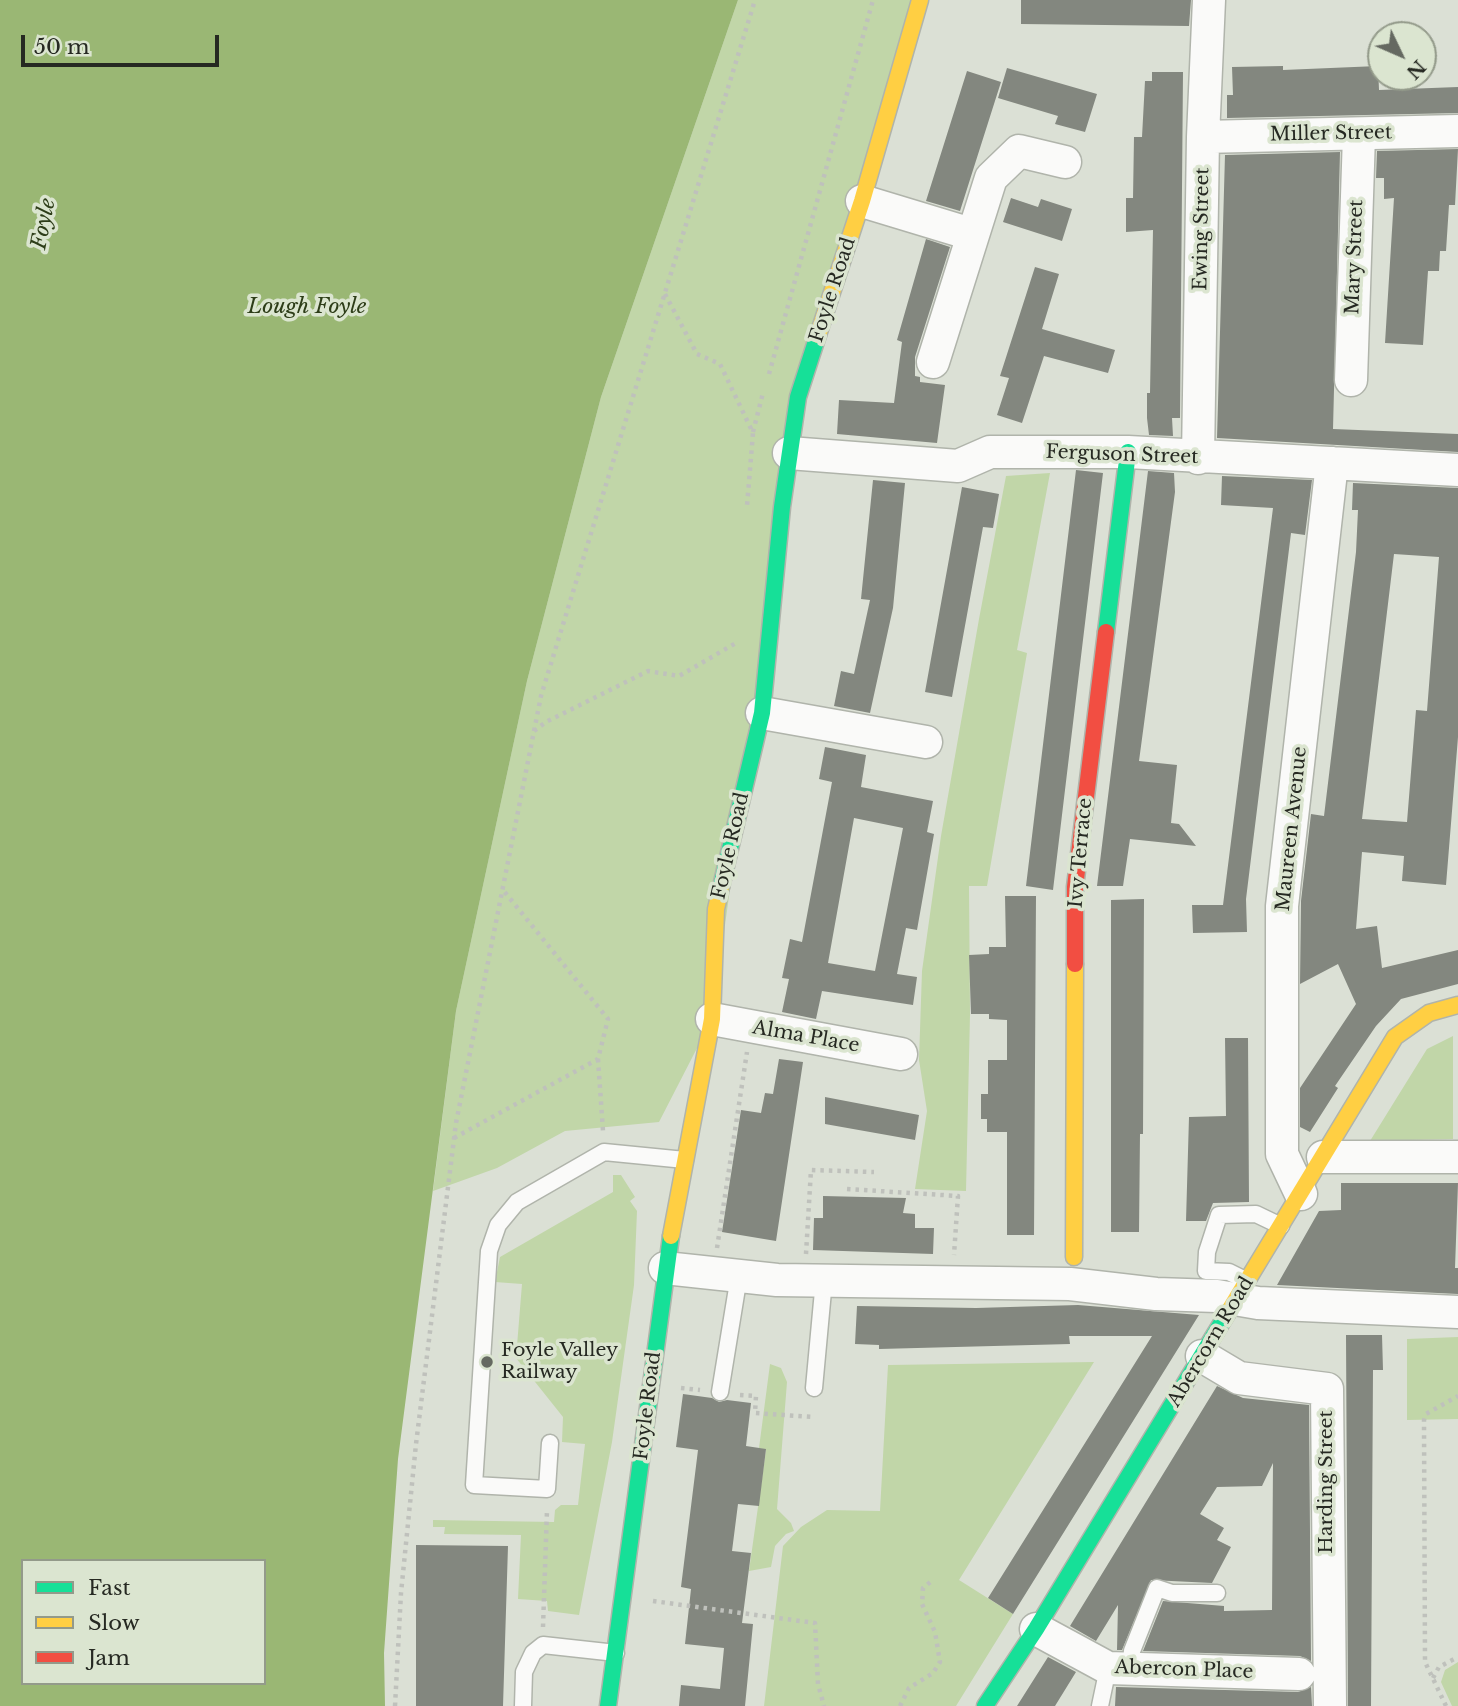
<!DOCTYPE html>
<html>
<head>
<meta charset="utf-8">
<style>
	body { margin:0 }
	#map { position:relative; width:1458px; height:1706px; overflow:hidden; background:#dbe0d5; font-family:"Libre Baskerville",serif }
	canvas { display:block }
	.legend { position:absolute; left:21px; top:1559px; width:245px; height:126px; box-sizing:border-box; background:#dbe5d0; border:2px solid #939a8a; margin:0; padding:9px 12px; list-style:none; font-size:21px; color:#262922 }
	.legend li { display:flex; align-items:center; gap:14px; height:35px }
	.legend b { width:35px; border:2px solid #939a8a }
	.north { position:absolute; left:1367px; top:21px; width:70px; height:70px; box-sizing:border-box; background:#dbe5d0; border:2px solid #939a8a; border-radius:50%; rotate:134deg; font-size:19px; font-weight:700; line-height:28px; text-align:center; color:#262922 }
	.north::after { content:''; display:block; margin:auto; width:24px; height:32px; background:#656961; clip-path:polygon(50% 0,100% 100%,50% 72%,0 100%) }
	.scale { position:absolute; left:21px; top:35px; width:198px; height:32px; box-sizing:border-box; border:4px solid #262922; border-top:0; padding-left:9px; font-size:21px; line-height:24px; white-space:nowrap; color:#262922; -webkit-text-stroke:5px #dbe5d0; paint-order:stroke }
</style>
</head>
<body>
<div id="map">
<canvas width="1458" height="1706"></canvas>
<ul class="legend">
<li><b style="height:9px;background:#16e098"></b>Fast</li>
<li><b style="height:9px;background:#ffcf43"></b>Slow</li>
<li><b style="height:9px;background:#f24e42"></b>Jam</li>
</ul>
<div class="north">N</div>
<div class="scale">50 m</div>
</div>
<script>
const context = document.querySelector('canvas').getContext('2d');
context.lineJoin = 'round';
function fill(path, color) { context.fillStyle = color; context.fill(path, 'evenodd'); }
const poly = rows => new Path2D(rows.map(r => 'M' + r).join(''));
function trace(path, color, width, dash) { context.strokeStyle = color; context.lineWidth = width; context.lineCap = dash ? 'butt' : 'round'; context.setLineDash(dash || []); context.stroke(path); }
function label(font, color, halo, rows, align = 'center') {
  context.font = font + ' "Libre Baskerville",serif'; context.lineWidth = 7; context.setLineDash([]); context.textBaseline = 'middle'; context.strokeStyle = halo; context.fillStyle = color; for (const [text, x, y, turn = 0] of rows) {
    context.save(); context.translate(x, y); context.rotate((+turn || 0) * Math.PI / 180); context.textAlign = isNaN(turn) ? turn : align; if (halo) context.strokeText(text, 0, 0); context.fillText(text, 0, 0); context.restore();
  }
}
fill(poly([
	[738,0,920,0,798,397,712,1019,659,1122,565,1131,497,1168,433,1191,456,1011,527,681,601,397],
	[1050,473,1017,650,1027,653,987,886,969,886,970,1014,966,1191,915,1189,927,1111,919,1060,922,971,941,836,979,619,1006,476],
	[1453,1036,1453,1139,1370,1141,1427,1049],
	[613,1175,621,1175,635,1197,630,1201,637,1211,634,1285,612,1442,579,1615,548,1611,547,1601,518,1599,521,1535,444,1534,445,1527,433,1527,433,1520,554,1522,555,1510,561,1505,578,1505,585,1444,562,1442,563,1417,516,1358,522,1284,495,1282,500,1257,613,1192],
	[1458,1337,1458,1419,1407,1420,1407,1339],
	[1094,1362,959,1580,1013,1614,956,1706,764,1706,783,1546,801,1527,827,1510,880,1511,888,1365],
	[770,1364,781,1368,787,1382,777,1509,791,1523,794,1531,786,1534,775,1546,771,1567,749,1571,766,1450,759,1448],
	[1458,1662,1458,1706,1452,1706,1441,1682,1445,1670]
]), '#c1d6a8');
fill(poly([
	[0,0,738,0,601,397,527,681,456,1011,398,1459,384,1653,385,1706,0,1706],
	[23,1561,264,1561,264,1683,23,1683]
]), '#9ab774');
fill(poly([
	[1021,0,1191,0,1189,26,1021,24],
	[1283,66,1283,70,1378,66,1379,90,1458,87,1458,113,1227,118,1227,95,1233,95,1232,67],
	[1007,68,1097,94,1085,132,1055,124,1058,116,998,98],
	[967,71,1001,82,960,211,926,201],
	[1152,72,1183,72,1180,418,1172,418,1173,436,1149,435,1147,418,1147,393,1150,393,1153,230,1126,232,1126,198,1133,198,1134,137,1142,137,1145,81,1152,81],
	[1458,149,1455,205,1449,205,1446,251,1440,251,1439,271,1428,271,1423,345,1385,343,1394,198,1384,199,1384,178,1376,178,1377,151],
	[1340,152,1333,429,1458,434,1458,452,1217,438,1225,155],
	[1011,198,1038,207,1041,199,1072,209,1062,241,1003,222],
	[926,239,950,247,915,357,915,376,920,377,920,382,945,385,937,443,837,434,839,400,894,403,902,342,897,340],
	[1035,267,1059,274,1042,329,1115,350,1108,373,1044,356,1022,423,997,415,1009,378,1000,376],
	[1076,470,1103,473,1053,890,1026,886],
	[1148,471,1174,473,1175,492,1139,761,1177,765,1171,823,1179,824,1196,846,1130,839,1123,886,1097,886],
	[1222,476,1312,480,1305,535,1291,533,1246,899,1247,932,1193,933,1192,905,1223,905,1273,508,1221,505],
	[873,480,905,483,893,608,870,713,834,706,841,671,854,674,870,600,861,599],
	[1353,483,1458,488,1458,737,1446,885,1402,881,1404,856,1362,852,1356,929,1377,926,1382,968,1458,950,1458,984,1401,999,1376,1026,1335,1086,1338,1088,1310,1132,1300,1127,1300,1088,1356,1004,1338,964,1300,984,1301,901,1311,814,1324,816,1356,552,1358,510,1352,510],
	[1394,554,1439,557,1427,711,1416,710,1407,822,1362,819],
	[962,487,999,494,993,528,983,527,952,697,925,692],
	[825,747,866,755,861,787,933,801,927,832,934,834,917,930,906,928,897,974,917,977,913,1005,822,991,816,1019,782,1012,789,979,782,978,790,939,802,942,832,782,819,779],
	[854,818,903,828,875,971,828,963],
	[1005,896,1036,896,1034,1235,1007,1235,1007,1132,987,1132,987,1119,981,1119,981,1094,988,1094,988,1060,1007,1060,1007,1020,989,1019,989,1014,971,1014,969,955,989,954,989,947,1006,947],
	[1144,899,1143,1134,1140,1134,1139,1232,1111,1232,1111,900],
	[1225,1038,1248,1038,1249,1202,1213,1203,1206,1221,1186,1221,1189,1117,1226,1116],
	[779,1059,803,1062,776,1241,722,1232,741,1110,761,1113,765,1093,773,1094],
	[825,1097,919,1115,915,1140,825,1124],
	[1341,1183,1458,1183,1455,1268,1458,1268,1458,1294,1277,1285,1319,1211,1341,1210],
	[823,1196,906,1198,903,1213,915,1214,915,1228,934,1228,933,1254,813,1250,814,1218,823,1218],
	[1078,1305,1199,1315,1013,1614,988,1598,1152,1336,1069,1336,1070,1344,879,1349,879,1345,855,1344,857,1306,976,1308],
	[1346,1335,1382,1335,1383,1370,1373,1370,1371,1706,1348,1706],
	[1217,1386,1243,1398,1309,1405,1311,1661,1300,1656,1143,1651,1163,1601,1224,1606,1224,1611,1272,1610,1273,1463,1262,1486,1217,1487,1200,1514,1224,1528,1217,1540,1231,1547,1212,1583,1151,1580,1122,1650,1117,1650,1118,1605,1096,1641,1070,1626],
	[683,1394,712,1398,719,1402,727,1400,751,1403,746,1446,766,1449,759,1506,738,1504,732,1551,751,1553,742,1623,753,1624,745,1706,679,1706,681,1685,720,1689,724,1648,685,1644,691,1589,681,1587,698,1450,676,1447],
	[416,1545,508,1546,503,1706,416,1706],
	[1048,1657,1076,1672,1055,1706,1017,1706],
	[1116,1687,1298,1692,1311,1687,1312,1706,1115,1706]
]), '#83877f');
const lane = poly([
	[1247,1281,1229,1272,1206,1271,1207,1252,1219,1215,1256,1214,1281,1226],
	[814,1388,824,1280],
	[720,1392,739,1276],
	[550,1443,547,1489,474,1485,489,1251,498,1225,517,1202,604,1152,685,1160],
	[1130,1669,1132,1651,1157,1588,1172,1593,1217,1593],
	[523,1706,524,1672,533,1653,543,1645,616,1653],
	[1100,1706,1108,1668]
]);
const street = poly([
	[1203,137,1458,131],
	[862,201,971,234],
	[933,362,991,178,1019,151,1065,162],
	[1351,380,1359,135],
	[789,453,958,466,990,452,1128,452,1458,470],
	[1198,458,1203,137,1209,0],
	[762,713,926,742],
	[712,1019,901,1054],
	[1323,1157,1458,1157],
	[1301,1194,1282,1154,1282,906,1332,463],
	[665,1268,777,1280,1070,1284,1156,1294,1217,1296,1258,1303,1458,1312],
	[1202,1356,1239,1378,1327,1389,1330,1706],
	[1036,1629,1108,1668,1299,1674]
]);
const fast = poly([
	[1106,632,1128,452],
	[721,887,762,713,782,507,798,397,818,335],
	[608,1706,671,1236],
	[985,1706,1036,1629,1230,1309]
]);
const slow = poly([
	[818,335,862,201,920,0],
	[671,1236,712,1019,716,909,721,887],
	[1074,1257,1075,964],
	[1230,1309,1395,1037,1429,1013,1458,1005]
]);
const jam = poly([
	[1075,964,1075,887,1106,632]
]);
trace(lane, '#b0b4ab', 19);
trace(street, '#b0b4ab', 35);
trace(fast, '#b0b4ab', 19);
trace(slow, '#b0b4ab', 19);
trace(jam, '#b0b4ab', 19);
trace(poly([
	[665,294,697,354,720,364,753,433,747,506],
	[769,374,873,0],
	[753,432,763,393],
	[534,731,546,722,648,671,679,676,736,643],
	[598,1059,603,1131],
	[454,1138,598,1059,608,1019,503,890],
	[847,1189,958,1196,954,1255],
	[717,1248,747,1052],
	[806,1254,811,1170,874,1172],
	[681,1388,700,1390],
	[740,1395,756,1396,755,1413,813,1417],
	[653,1601,815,1623,818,1684,824,1706],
	[543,1627,547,1510],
	[1433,1678,1439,1667,1458,1657],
	[395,1706,401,1593,416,1444,456,1123,541,696,755,0],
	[900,1706,909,1688,933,1673,940,1662,935,1632,922,1604,923,1588,934,1579],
	[1446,1706,1425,1662,1424,1420,1426,1414,1458,1396]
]), '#bfc1bc', 4.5, [3.5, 5]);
trace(lane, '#fafaf9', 16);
trace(street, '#fafaf9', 32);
trace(fast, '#16e098', 16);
trace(slow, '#ffcf43', 16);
trace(jam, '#f24e42', 16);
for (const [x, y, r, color] of [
	[487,1362,7,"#656961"]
]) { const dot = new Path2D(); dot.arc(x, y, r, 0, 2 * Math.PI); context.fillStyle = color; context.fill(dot); trace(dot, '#dbe5d0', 2.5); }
label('19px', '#262922', '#dbe5d0', [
	["Miller Street",1331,134,-1],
	["Ewing Street",1202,229,-89],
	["Mary Street",1355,257,-88],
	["Foyle Road",833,290,-72],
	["Ferguson Street",1122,455,2],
	["Maureen Avenue",1292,829,-84],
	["Foyle Road",731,846,-77],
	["Ivy Terrace",1081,853,-85],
	["Alma Place",806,1037,10],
	["Abercorn Road",1211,1342,-59],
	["Foyle Road",648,1406,-83],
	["Harding Street",1327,1482,-90],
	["Abercon Place",1184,1670,2]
]);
label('19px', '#262922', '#dbe5d0', [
	["Foyle Valley",501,1351],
	["Railway",501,1373]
], 'left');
label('italic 21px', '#2d3d18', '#dbe5d0', [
	["Foyle",44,224,-79],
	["Lough Foyle",307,307]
]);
</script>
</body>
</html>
